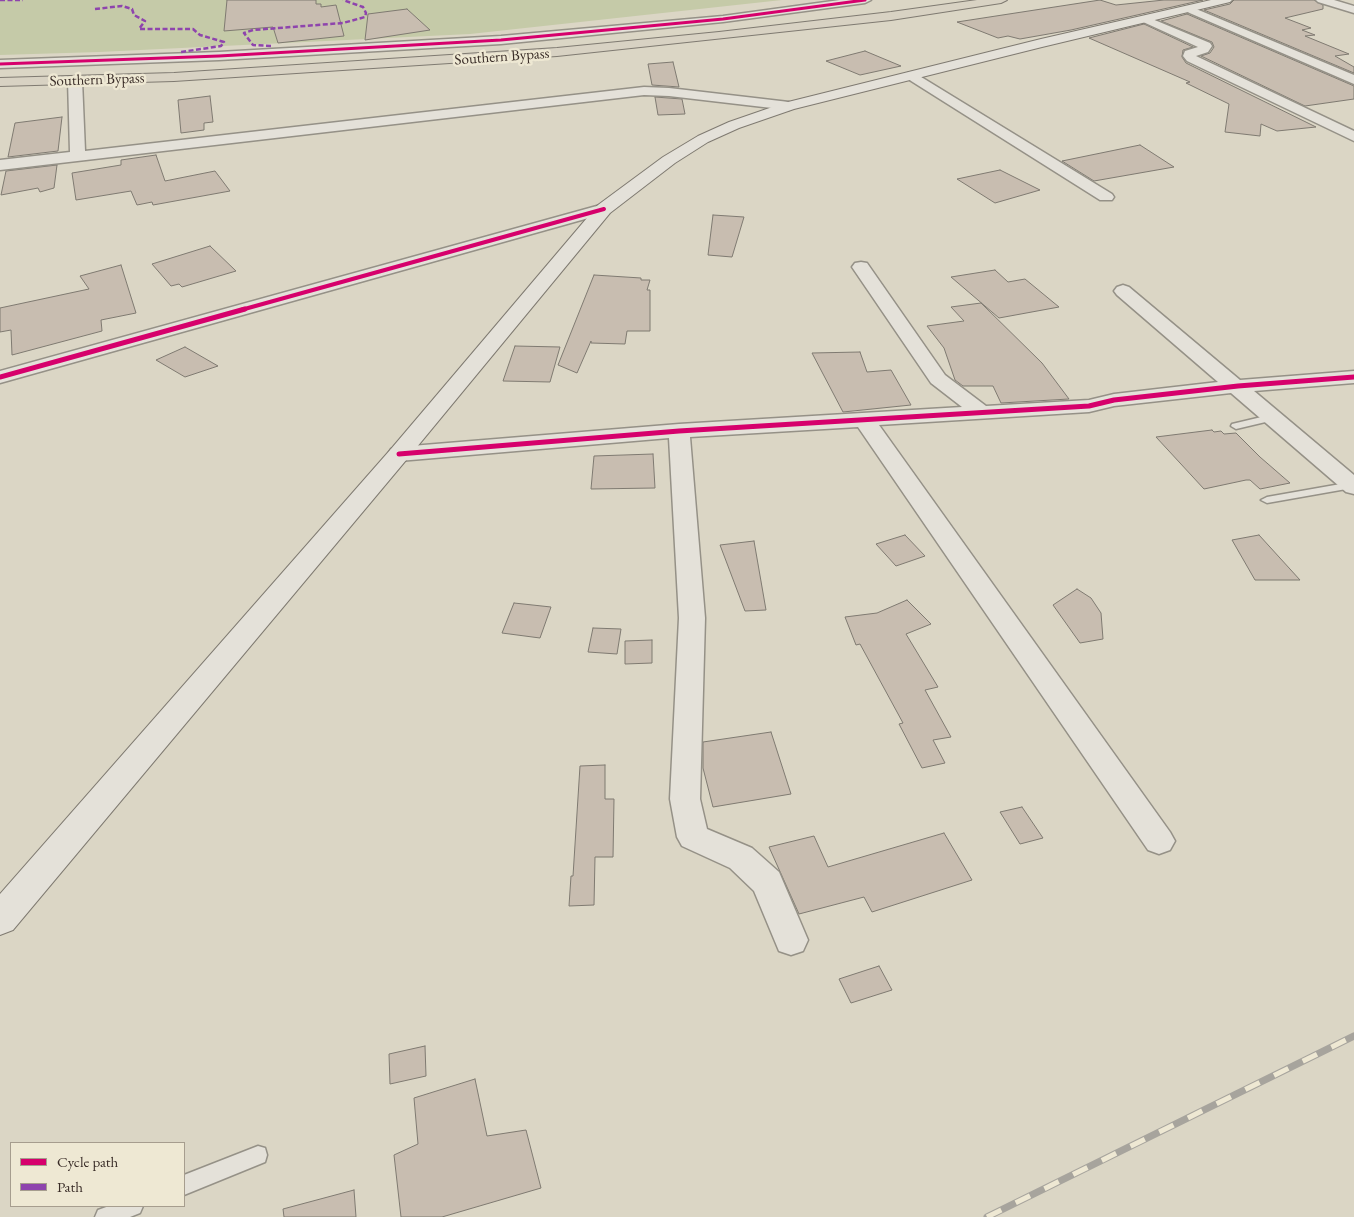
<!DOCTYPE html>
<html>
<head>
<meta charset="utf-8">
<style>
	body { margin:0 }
	#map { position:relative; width:1354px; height:1217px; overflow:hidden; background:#dbd6c5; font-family:"EB Garamond",serif }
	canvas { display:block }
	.legend { position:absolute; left:10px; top:1142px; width:175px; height:65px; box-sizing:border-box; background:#eee8d3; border:1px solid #a69d8e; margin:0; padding:6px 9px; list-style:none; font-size:15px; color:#392c27 }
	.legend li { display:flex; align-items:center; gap:10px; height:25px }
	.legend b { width:25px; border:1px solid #a69d8e }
</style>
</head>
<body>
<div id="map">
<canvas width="1354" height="1217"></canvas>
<ul class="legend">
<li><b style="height:6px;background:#d6006c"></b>Cycle path</li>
<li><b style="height:6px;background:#8e44ad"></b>Path</li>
</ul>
</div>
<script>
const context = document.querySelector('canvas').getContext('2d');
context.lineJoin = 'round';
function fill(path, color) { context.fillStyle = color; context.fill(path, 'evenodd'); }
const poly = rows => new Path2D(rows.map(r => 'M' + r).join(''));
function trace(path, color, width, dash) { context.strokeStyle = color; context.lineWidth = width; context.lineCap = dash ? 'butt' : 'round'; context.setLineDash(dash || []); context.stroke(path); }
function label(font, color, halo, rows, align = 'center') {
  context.font = font + ' "EB Garamond",serif'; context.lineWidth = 5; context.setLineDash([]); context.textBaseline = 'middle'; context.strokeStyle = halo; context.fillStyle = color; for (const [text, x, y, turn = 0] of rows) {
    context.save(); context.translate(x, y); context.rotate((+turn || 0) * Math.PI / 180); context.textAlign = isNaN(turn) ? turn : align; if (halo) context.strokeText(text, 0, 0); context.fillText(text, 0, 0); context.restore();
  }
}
fill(poly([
	[0,0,782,0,470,34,99,52,0,55]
]), '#c5caa8');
const building = poly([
	[227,0,316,0,316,4,321,4,321,7,336,5,344,36,278,43,273,27,224,31,227,0],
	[1100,0,1116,5,1164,0,1203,0,1071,30,1020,39,1008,36,998,38,957,22,1100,0],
	[1234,0,1314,0,1323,5,1323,9,1285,18,1311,28,1302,30,1315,35,1305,36,1349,54,1335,56,1354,67,1354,73,1204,10,1230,4,1234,0],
	[407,9,430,30,365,40,368,14,407,9],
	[1187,14,1354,86,1354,99,1305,106,1201,56,1210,53,1214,47,1212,42,1161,21,1187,14],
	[1144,24,1193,47,1183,50,1182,57,1186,63,1316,127,1277,131,1261,124,1260,136,1225,132,1229,104,1186,83,1190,82,1089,38,1144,24],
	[865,51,901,66,860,75,826,61,865,51],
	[673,62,679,87,652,85,648,64,673,62],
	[210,96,213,122,204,123,204,130,181,133,178,100,210,96],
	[655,97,682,99,685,114,658,115,655,97],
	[62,117,58,151,8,157,15,123,62,117],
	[1140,145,1174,167,1094,181,1062,161,1140,145],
	[156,155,165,181,215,171,230,191,153,205,152,202,137,205,131,191,76,200,72,173,121,165,121,160,156,155],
	[57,165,54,188,40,192,38,188,1,195,6,171,57,165],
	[1000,170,1040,190,995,203,957,179,1000,170],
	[713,215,744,217,732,257,708,255,713,215],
	[210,246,236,271,182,287,179,284,171,286,152,264,210,246],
	[121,265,136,313,101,320,102,331,12,355,11,330,0,332,0,308,89,289,80,276,121,265],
	[995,270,1008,282,1025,279,1059,307,999,318,951,277,995,270],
	[594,275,641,278,641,280,650,280,647,290,650,290,650,331,627,331,625,344,591,343,591,341,577,373,558,365,594,275],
	[981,303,1042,363,1069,399,1001,403,993,386,963,386,955,380,944,348,927,326,964,321,951,307,981,303],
	[515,346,560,347,550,382,503,381,515,346],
	[185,347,218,366,185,377,156,360,185,347],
	[860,352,867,372,891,370,911,405,843,412,812,353,860,352],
	[1212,430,1214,432,1221,431,1224,434,1236,433,1260,457,1290,483,1260,489,1250,480,1246,480,1204,489,1156,437,1212,430],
	[653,454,655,488,591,489,594,456,653,454],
	[905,535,925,556,896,566,876,544,905,535],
	[1259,535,1300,580,1255,580,1232,540,1259,535],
	[754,541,766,610,745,611,720,545,754,541],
	[1077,589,1091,598,1101,613,1103,639,1080,643,1053,605,1077,589],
	[907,600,931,624,906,634,938,687,925,690,951,737,933,740,945,763,922,768,899,724,903,723,860,644,856,645,845,617,877,613,907,600],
	[514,603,551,607,540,638,502,633,514,603],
	[593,628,621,629,617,654,588,652,593,628],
	[652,640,652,663,625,664,625,641,652,640],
	[771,732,791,794,713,807,703,768,703,742,771,732],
	[605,765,605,799,614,799,613,857,595,857,594,905,569,906,571,876,573,876,580,766,605,765],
	[1022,807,1043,838,1020,844,1000,812,1022,807],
	[944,833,972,880,872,912,864,897,799,914,769,847,814,836,828,867,944,833],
	[879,966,892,990,851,1003,839,979,879,966],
	[425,1046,426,1076,390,1084,389,1054,425,1046],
	[475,1079,487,1136,526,1130,541,1188,442,1217,401,1217,394,1155,418,1144,414,1098,475,1079],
	[354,1190,356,1217,284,1217,283,1209,354,1190]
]);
fill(building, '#c8bdb0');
trace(building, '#7f7a71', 1);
const lane = poly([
	[1270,415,1275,418,1274,420,1236,429,1231,426,1232,424,1270,415],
	[1352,482,1354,482,1354,488,1352,488,1267,503,1261,500,1267,497,1352,482],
	[258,1146,265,1148,267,1155,265,1162,184,1195,184,1175,258,1146],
	[109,1206,143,1206,140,1213,130,1217,95,1217,98,1210,109,1206]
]);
const street = poly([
	[840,0,871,0,865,3,723,22,501,44,219,60,0,68,0,60,219,52,501,36,723,16,840,0],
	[1316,0,1334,0,1354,6,1354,13,1318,2,1316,0],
	[1189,6,1354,75,1354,84,1185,11,1183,9,1185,7,1189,6],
	[1145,16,1210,43,1212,46,1208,52,1196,56,1354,131,1354,141,1187,61,1183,56,1185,51,1198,47,1141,21,1139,19,1145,16],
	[913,72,1112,194,1114,197,1112,200,1100,200,908,79,906,76,908,73,913,72],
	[75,76,82,80,85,151,644,87,669,88,789,102,796,106,789,110,669,96,644,95,0,170,0,160,70,152,68,80,75,76],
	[604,204,610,206,612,209,610,212,0,383,0,371,604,204],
	[861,262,867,263,945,375,986,406,1089,400,1114,394,1218,382,1117,295,1114,291,1117,287,1123,285,1129,287,1240,380,1354,371,1354,383,1254,391,1354,475,1354,494,1346,492,1231,393,1114,406,1089,412,879,425,1170,832,1175,841,1170,850,1159,854,1148,850,858,427,690,437,705,618,700,799,707,829,752,848,779,872,808,940,803,951,791,955,779,951,754,891,730,868,682,846,677,837,670,799,679,618,669,438,399,461,391,459,388,454,391,449,399,447,679,424,962,407,931,383,852,267,855,263,861,262]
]);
const secondary = poly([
	[1211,0,1232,0,1230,2,1042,47,794,109,739,128,708,142,675,163,610,213,407,459,13,930,0,935,0,894,391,449,598,205,663,157,698,136,729,122,784,103,1041,39,1211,0]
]);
const highway = poly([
	[977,0,1007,0,1001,3,891,20,557,56,174,81,0,86,0,78,174,73,557,48,719,32,891,12,977,0]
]);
trace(lane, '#959187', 3);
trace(street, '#959187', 3);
trace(secondary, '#7f7a71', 2);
trace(highway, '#7f7a71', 2);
fill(lane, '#e4e1d9');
fill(street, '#e4e1d9');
fill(secondary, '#e4e1d9');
fill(highway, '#d8d2c3');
const rail = poly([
	[987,1217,1354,1036]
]);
trace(rail, '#a7a49d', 7);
trace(rail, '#eee8d3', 5, [16]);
trace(poly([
	[0,0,23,0],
	[95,9,122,6,132,9,134,15,145,21,139,29,193,29,200,35,224,42,221,46,181,52],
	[271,46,253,45,244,33,253,30,343,23,365,17,366,13,363,7,343,0]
]), '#8e44ad', 2.5, [5, 2.5]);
trace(poly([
	[0,64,219,56,501,40,723,19,865,0]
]), '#d6006c', 3);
trace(poly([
	[241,310,604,209]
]), '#d6006c', 4);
trace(poly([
	[0,377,245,309],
	[399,454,679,431,1089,406,1114,400,1238,386,1354,377]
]), '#d6006c', 5);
label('15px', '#392c27', '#eee8d3', [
	["Southern Bypass",502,57,-4],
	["Southern Bypass",97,80,-2]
]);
</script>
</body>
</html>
